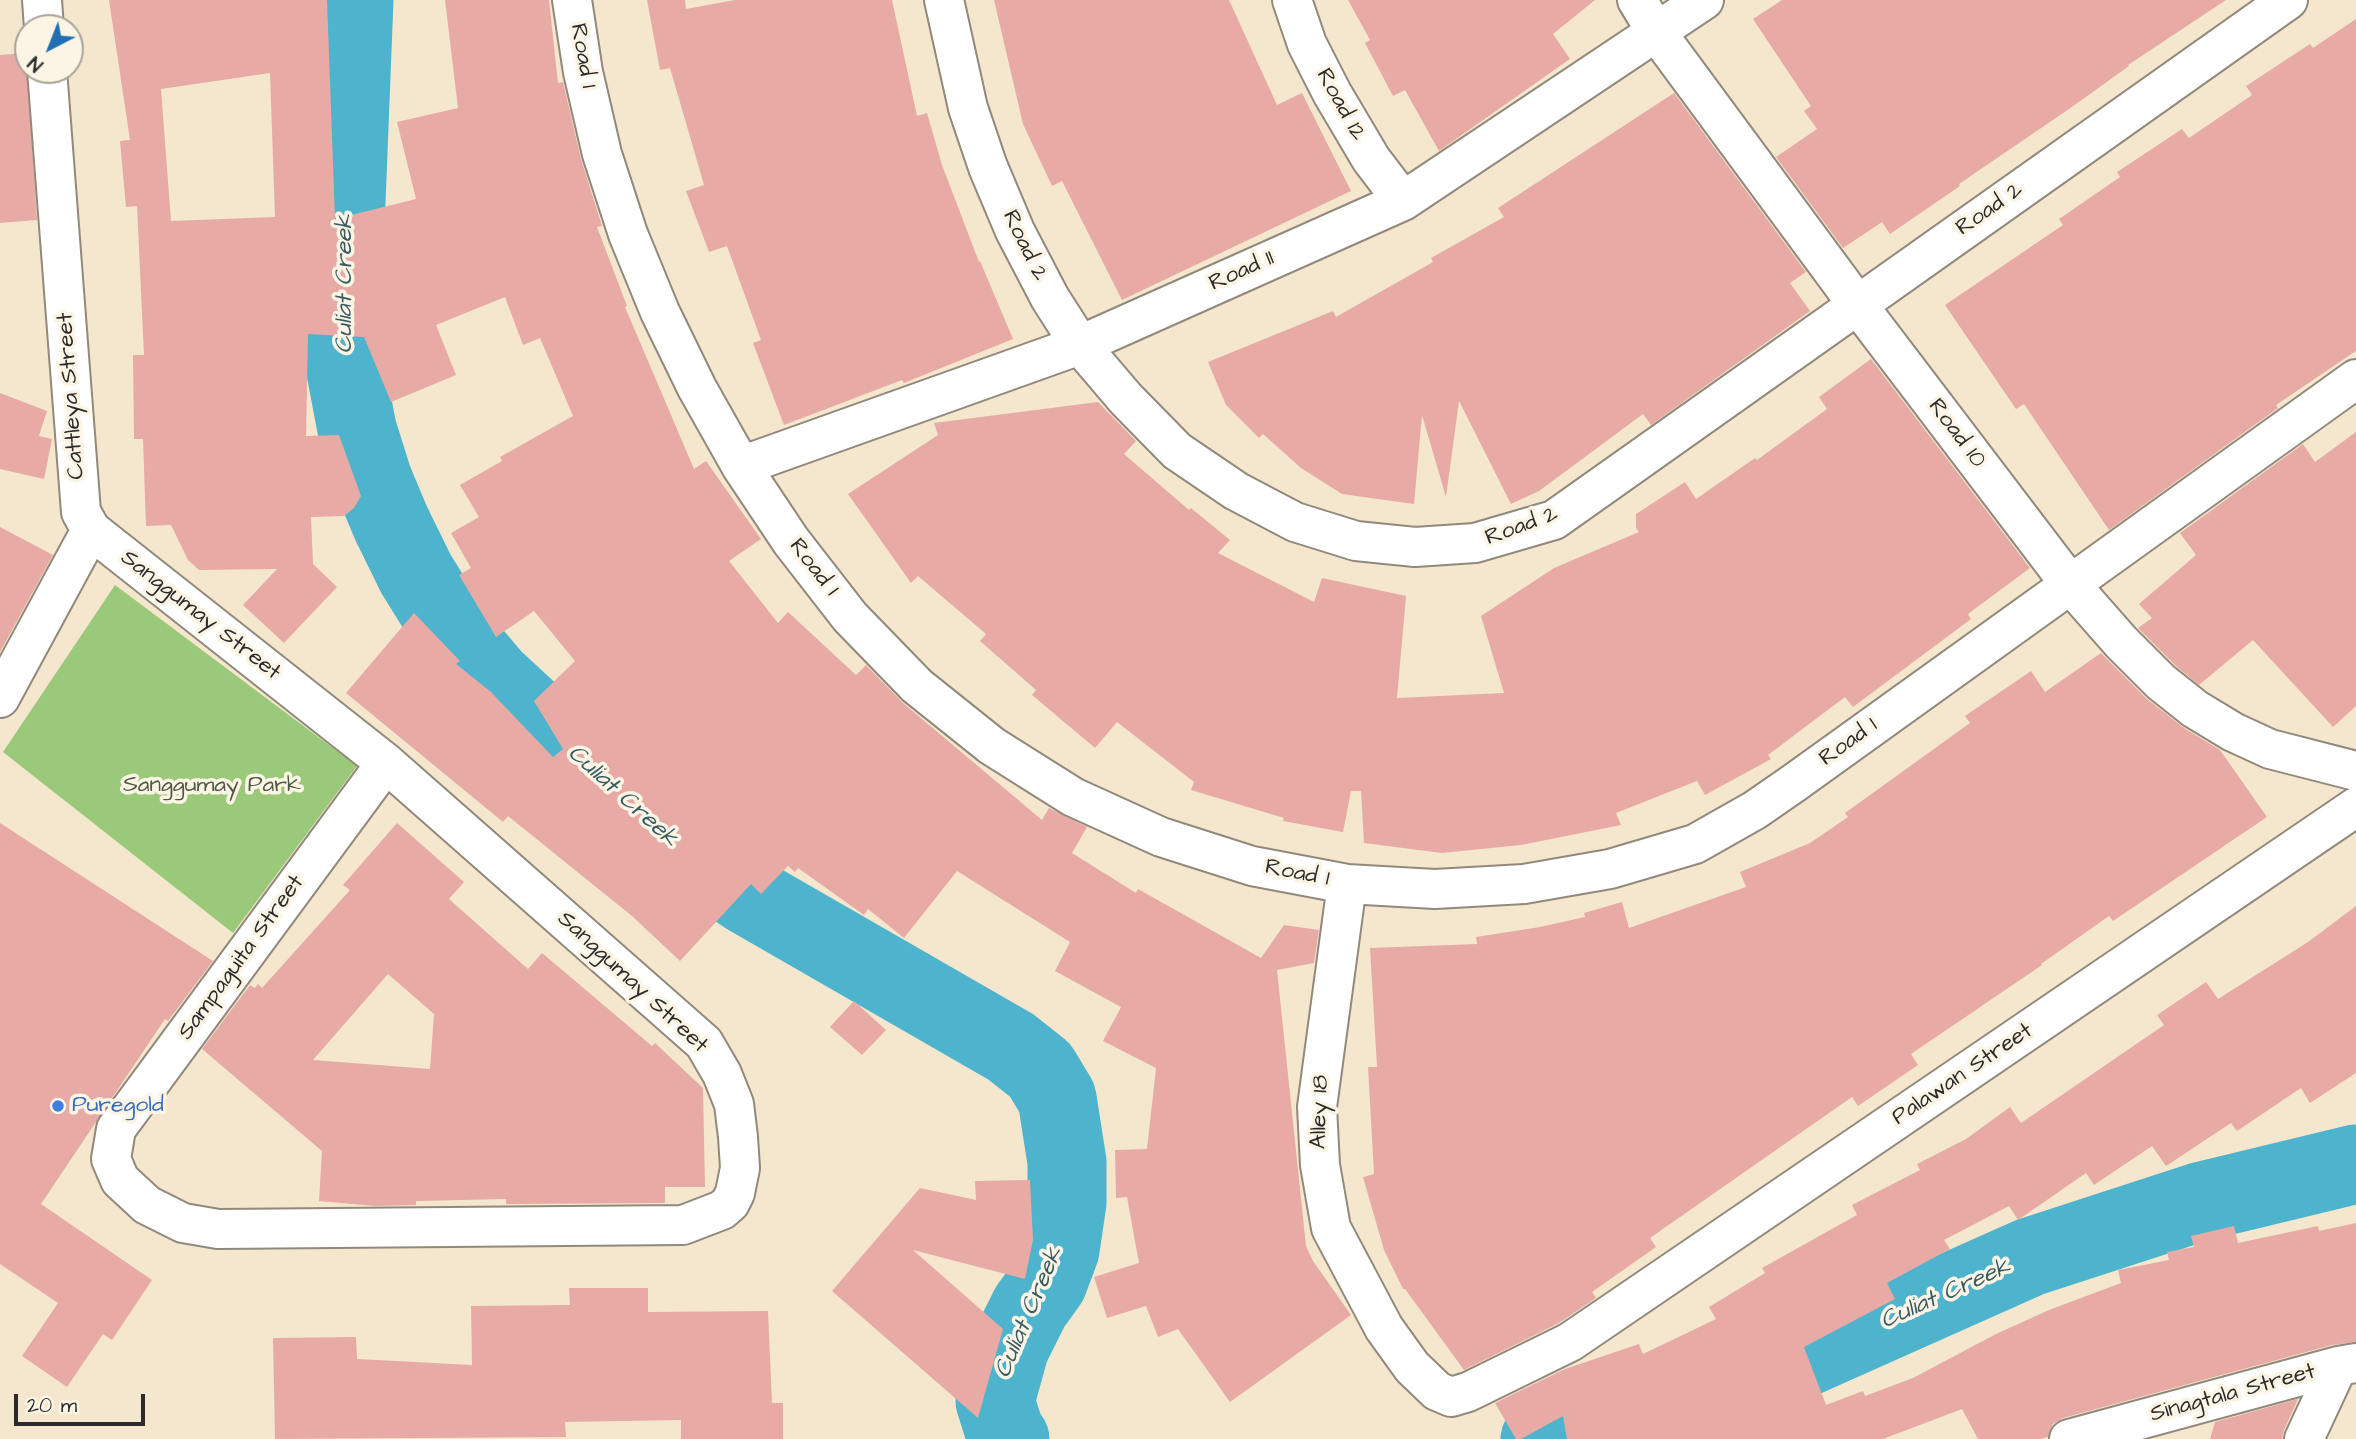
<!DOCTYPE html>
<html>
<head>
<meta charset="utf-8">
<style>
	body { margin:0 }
	#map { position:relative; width:2356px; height:1439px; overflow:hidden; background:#f5e7cd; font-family:"Architects Daughter",sans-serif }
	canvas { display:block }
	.north { position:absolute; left:14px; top:14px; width:70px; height:70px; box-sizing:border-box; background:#fcf5e5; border:2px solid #a8a49b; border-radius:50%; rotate:222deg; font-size:19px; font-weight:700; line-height:28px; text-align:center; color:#2b2b2b }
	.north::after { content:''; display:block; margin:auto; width:24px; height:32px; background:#1f6fb2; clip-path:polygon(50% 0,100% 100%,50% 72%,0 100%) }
	.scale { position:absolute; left:14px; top:1394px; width:131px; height:32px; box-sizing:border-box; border:4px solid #2b2b2b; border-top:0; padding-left:9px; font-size:21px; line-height:24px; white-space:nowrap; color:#2b2b2b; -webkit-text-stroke:5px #fcf5e5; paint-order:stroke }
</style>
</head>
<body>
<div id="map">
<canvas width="2356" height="1439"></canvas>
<div class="north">N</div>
<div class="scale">20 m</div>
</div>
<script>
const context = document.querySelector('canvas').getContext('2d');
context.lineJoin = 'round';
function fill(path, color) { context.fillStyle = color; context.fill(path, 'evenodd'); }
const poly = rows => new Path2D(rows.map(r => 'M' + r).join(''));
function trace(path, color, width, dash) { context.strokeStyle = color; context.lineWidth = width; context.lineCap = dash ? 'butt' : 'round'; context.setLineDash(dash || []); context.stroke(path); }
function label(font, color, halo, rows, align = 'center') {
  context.font = font + ' "Architects Daughter",sans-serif'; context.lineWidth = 7; context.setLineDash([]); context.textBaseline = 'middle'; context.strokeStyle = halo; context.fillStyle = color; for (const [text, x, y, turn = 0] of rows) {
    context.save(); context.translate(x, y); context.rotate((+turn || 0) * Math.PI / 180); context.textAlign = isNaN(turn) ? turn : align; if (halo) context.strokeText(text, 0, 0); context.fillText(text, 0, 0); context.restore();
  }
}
fill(poly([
	[115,585,357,766,233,933,3,752]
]), '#99c979');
trace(poly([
	[354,0,342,304,345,366,357,429,373,480,391,523,416,574,449,627,493,679,671,844,747,895,1011,1047,1040,1070,1057,1098,1067,1162,1067,1202,1060,1250,1048,1282,1030,1307,1010,1347,995,1401,1005,1433,1010,1439],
	[1540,1439,1648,1410,1772,1372,2030,1257,2199,1202,2356,1164]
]), '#4eb4cd', 79);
fill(poly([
	[109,0,327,0,335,219,416,199,397,122,458,108,445,0,549,0,558,83,563,82,581,159,602,226,597,227,627,306,625,307,694,469,706,461,761,539,729,561,778,623,788,612,856,675,866,665,903,703,1042,820,1049,808,1087,827,1072,853,1136,893,1138,889,1261,958,1284,925,1319,930,1314,963,1277,970,1306,1246,1313,1261,1351,1315,1230,1402,1178,1329,1158,1337,1146,1306,1107,1318,1094,1277,1139,1263,1127,1197,1116,1198,1115,1150,1147,1149,1156,1068,1103,1041,1121,1007,1055,971,1070,942,957,871,904,938,868,909,864,915,798,868,795,872,788,866,761,894,751,884,680,961,632,916,508,816,503,822,346,693,414,613,460,661,456,664,491,692,553,757,563,749,534,701,575,661,534,611,496,637,459,575,471,568,451,533,479,517,460,485,502,461,500,457,573,416,540,338,523,345,505,297,436,325,456,375,391,402,364,337,308,334,306,436,339,435,361,496,354,508,344,516,311,517,313,564,337,587,284,643,243,605,277,569,199,570,188,560,171,525,146,526,143,439,134,439,133,355,144,355,137,206,126,207,120,141,130,140],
	[270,73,275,217,171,221,161,89],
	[647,0,685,0,686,9,735,0,892,0,917,116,927,113,942,165,979,262,980,261,1013,339,904,383,902,380,784,425,753,343,761,340,727,246,709,252,686,191,704,185,670,68,660,70],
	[994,0,1229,0,1277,105,1302,93,1351,191,1122,300,1062,181,1052,186,1023,124],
	[1348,0,1595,0,1553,34,1570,59,1439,151,1405,90,1393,96,1365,43,1370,40],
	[1782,0,2226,0,2128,65,2129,66,2069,109,1959,184,1960,186,1890,234,1882,222,1843,248,1776,157,1817,129,1804,111,1811,106,1753,19],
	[2356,19,2356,351,2276,405,2278,408,2109,530,2024,404,2016,409,1945,305,2063,225,2059,219,2120,177,2117,172,2182,129,2189,138,2252,95,2246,86,2310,44,2313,48],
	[26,53,37,220,0,223,0,55],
	[1674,93,1806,272,1790,283,1810,311,1651,425,1643,414,1539,491,1511,504,1459,401,1446,497,1422,415,1414,504,1342,494,1301,468,1263,434,1259,438,1226,405,1208,362,1333,311,1336,317,1433,262,1431,258,1504,217,1498,208],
	[1871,359,2030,568,1968,614,1971,619,1853,707,1845,697,1768,755,1771,759,1705,795,1697,781,1616,813,1621,825,1521,845,1442,853,1364,843,1361,791,1351,791,1343,832,1283,821,1284,818,1191,790,1194,782,1117,722,1095,748,1032,695,1036,690,980,641,986,634,918,576,911,583,848,494,938,435,934,423,1098,402,1136,441,1124,454,1189,510,1191,508,1230,540,1218,553,1314,602,1322,578,1406,596,1397,698,1504,693,1481,616,1554,568,1639,532,1636,528,1636,514,1685,482,1696,499,1755,458,1757,460,1827,409,1819,397],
	[0,393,47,411,39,436,52,439,44,479,0,469],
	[2356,432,2356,706,2333,727,2253,640,2199,685,2176,666,2138,628,2152,618,2139,604,2196,555,2180,533,2303,444,2315,462],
	[0,527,53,555,0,652],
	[2101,653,2147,699,2184,728,2220,750,2267,817,2113,921,2109,916,2041,964,2042,965,1911,1054,1918,1065,1858,1106,1852,1097,1650,1238,1656,1247,1592,1292,1596,1298,1559,1323,1464,1370,1405,1289,1403,1289,1384,1250,1363,1177,1374,1174,1368,1067,1377,1067,1370,948,1477,944,1476,937,1540,927,1585,917,1584,913,1622,902,1629,928,1746,887,1740,872,1810,843,1848,817,1845,813,1970,723,1965,716,2031,671,2045,692],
	[0,823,213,961,168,1021,165,1019,41,1204,152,1280,112,1340,103,1334,67,1387,22,1356,58,1303,0,1264],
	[397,823,464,882,449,899,528,969,542,953,652,1046,655,1043,703,1088,705,1187,665,1187,665,1203,506,1204,506,1199,416,1201,416,1205,375,1206,319,1201,322,1151,202,1049,250,985,255,988,258,984,262,988,350,890,343,885],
	[388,974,434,1014,430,1069,313,1060],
	[2356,906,2356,1073,2310,1103,2301,1088,2237,1131,2231,1123,2166,1166,2152,1146,2094,1185,2086,1173,2018,1220,2009,1206,1944,1240,1950,1249,1887,1283,1895,1299,1804,1347,1826,1405,1863,1391,1865,1396,1913,1378,1996,1334,2049,1310,2121,1283,2118,1270,2169,1260,2167,1252,2194,1247,2191,1236,2234,1226,2238,1243,2318,1226,2319,1231,2356,1223,2356,1342,2332,1345,2063,1418,2053,1424,2048,1437,2040,1439,1978,1439,1962,1409,1883,1439,1567,1439,1563,1416,1521,1439,1516,1439,1495,1403,1565,1369,1639,1344,1643,1354,1716,1319,1709,1307,1765,1273,1762,1268,1857,1215,1852,1205,1920,1170,1917,1164,1966,1139,2010,1107,2021,1123,2164,1025,2157,1015,2206,982,2218,999,2308,942],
	[854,1001,886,1030,862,1055,830,1027],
	[1030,1180,1033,1240,1025,1279,913,1250,1003,1329,978,1418,832,1291,920,1188,976,1200,975,1181],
	[569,1288,648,1288,648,1312,768,1311,772,1403,783,1403,783,1439,681,1439,681,1420,565,1422,566,1437,275,1439,273,1338,356,1337,357,1359,472,1365,471,1306,570,1305],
	[2298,1399,2284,1430,2282,1439,2210,1439,2215,1422]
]), '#e8aaa5');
const minor = poly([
	[42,0,44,28],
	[572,0,583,72,602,154,628,234,660,312,697,388,741,466,791,541,850,617,917,686,992,746,1073,797,1161,837,1252,866,1347,884,1435,889,1524,884,1610,869,1695,844,1755,810,1794,783,2356,379],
	[944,0,968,108,988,167,1015,231,1050,298,1080,345,1126,399,1177,451,1236,491,1295,522,1356,541,1415,547,1475,543,1554,520,2288,0],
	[1292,0,1307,44,1332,93,1371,159,1403,201],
	[1637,0,1657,33,1857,304,2070,584,2121,642,2161,682,2195,709,2233,732,2270,749,2356,771],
	[47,70,81,512,91,530,386,763,704,1043,722,1074,734,1104,738,1137,740,1168,735,1193,730,1203,722,1210,683,1225,218,1229,183,1223,147,1205,120,1180,111,1159,116,1129,386,763],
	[741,466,1080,345,1403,201,1704,0],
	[0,698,91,530],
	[1347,884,1317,1107,1320,1165,1331,1228,1384,1328,1412,1367,1437,1391,1451,1397,1468,1392,1570,1342,2356,807],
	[2069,1439,2338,1366,2356,1363],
	[2304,1439,2338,1366]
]);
trace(minor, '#90897c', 42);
trace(minor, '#fff', 38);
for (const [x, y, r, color] of [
	[58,1106,7,"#3f7fe0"]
]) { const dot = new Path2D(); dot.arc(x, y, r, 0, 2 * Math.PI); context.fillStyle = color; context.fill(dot); trace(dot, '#fcf5e5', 2.5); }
label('23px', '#2b2b2b', '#fcf5e5', [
	["Road 1",582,56,80],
	["Road 12",1340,105,61],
	["Road 2",1990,210,-35],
	["Road 2",1024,246,64],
	["Road 11",1242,272,-24],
	["Cattleya Street",72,396,-94],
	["Road 10",1956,434,53],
	["Road 2",1522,527,-20],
	["Road 1",813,568,52],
	["Sanggumay Street",200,616,38],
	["Road 1",1849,743,-36],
	["Road 1",1297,874,11],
	["Sampaguita Street",242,958,-54],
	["Sanggumay Street",632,983,43],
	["Palawan Street",1963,1075,-34],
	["Alley 18",1321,1112,-88],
	["Sinagtala Street",2233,1394,-15]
]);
label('23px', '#4c5a42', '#fcf5e5', [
	["Sanggumay Park",212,786]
]);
label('23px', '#366cbe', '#fcf5e5', [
	["Puregold",72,1106]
], 'left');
label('italic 24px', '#375b64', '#fcf5e5', [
	["Culiat Creek",346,284,-90],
	["Culiat Creek",622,797,42],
	["Culiat Creek",1946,1295,-24],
	["Culiat Creek",1030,1313,-67]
]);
</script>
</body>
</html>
